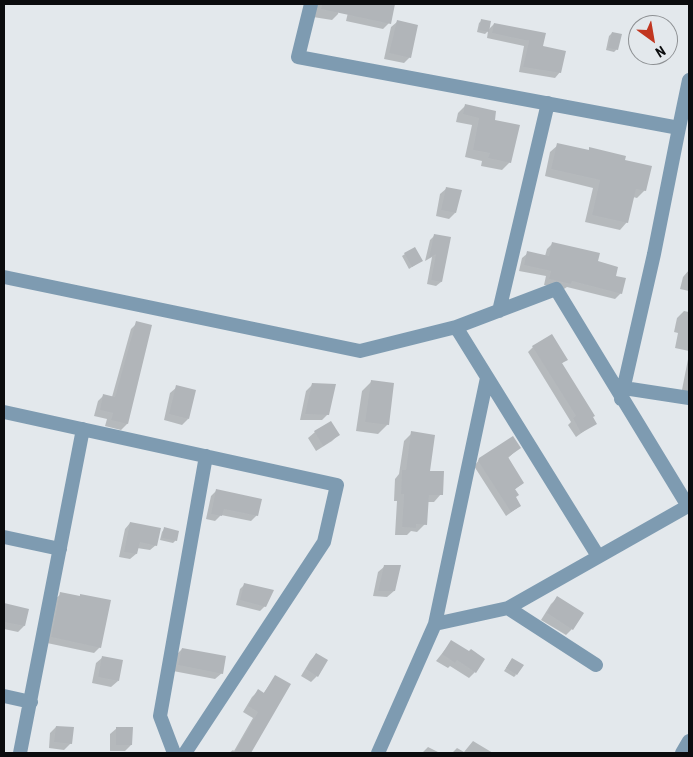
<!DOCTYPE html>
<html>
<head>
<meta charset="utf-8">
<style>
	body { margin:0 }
	#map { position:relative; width:693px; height:757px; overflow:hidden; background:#e3e8ec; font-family:"Roboto Condensed",sans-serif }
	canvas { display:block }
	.frame { position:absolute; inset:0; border:5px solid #0b0c0e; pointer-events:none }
	.north { position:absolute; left:628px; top:15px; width:50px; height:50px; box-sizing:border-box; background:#e3e8ec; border:1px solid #8d9093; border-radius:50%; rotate:148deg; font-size:14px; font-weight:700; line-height:20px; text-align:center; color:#0b0c0e }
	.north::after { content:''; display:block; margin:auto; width:18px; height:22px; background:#c13620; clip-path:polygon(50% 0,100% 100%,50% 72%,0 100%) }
</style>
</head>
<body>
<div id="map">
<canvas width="693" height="757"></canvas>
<div class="frame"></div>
<div class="north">N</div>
</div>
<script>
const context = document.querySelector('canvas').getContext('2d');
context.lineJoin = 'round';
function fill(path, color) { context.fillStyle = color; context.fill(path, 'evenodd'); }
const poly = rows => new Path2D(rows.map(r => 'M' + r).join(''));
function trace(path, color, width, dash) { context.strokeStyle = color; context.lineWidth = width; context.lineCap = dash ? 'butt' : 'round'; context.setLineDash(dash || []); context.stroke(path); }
fill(poly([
	[319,4,340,4,338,14,332,20,313,17,315,7],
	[350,4,393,4,389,23,383,29,346,21],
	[482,20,488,30,494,24,542,47,560,72,555,78,519,72,524,46,487,38,488,31,485,34,477,32,479,23],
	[397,22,410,57,404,63,384,59,391,27],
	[612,33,617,49,614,52,606,50,609,36],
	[466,105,493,121,510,162,502,170,481,166,482,161,465,157,472,125,456,122,458,113],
	[558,145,587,151,590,149,645,190,637,198,633,197,627,222,620,230,585,222,593,188,545,176,550,152],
	[447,188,455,213,449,219,436,216,440,194],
	[435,235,441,282,436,286,427,284,432,257,425,261,430,240],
	[553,243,597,262,615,277,621,293,615,299,567,287,564,289,544,285,546,276,519,271,522,258,528,253,545,256,547,249],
	[405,254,421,261,409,269,402,256],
	[689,270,689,291,680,289,683,277],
	[684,311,689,312,689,351,675,348,678,333,674,332,677,318],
	[137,323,151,326,127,424,121,430,105,426,107,419,94,416,98,401,104,395,112,397,131,329],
	[533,347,566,360,561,364,595,423,576,437,568,425,571,422,528,352],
	[689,354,689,397,681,395],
	[371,382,388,424,378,434,356,431,362,391],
	[312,385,328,414,322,420,300,420,306,391],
	[177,387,188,419,182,425,164,420,170,393],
	[315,432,338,435,332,441,316,451,308,438],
	[412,433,428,472,441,494,434,502,427,502,425,524,417,532,411,531,407,535,395,535,397,501,394,501,395,479,399,474,404,441],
	[519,448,508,458,523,483,514,490,515,498,520,506,506,516,474,466,480,459],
	[217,490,257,515,251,521,221,515,215,521,206,519,211,496],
	[130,523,156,545,150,550,137,548,136,554,130,559,119,557,125,529],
	[164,529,176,540,173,543,160,540,162,532],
	[385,566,394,591,387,597,373,596,378,572],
	[245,584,265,606,260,611,236,605,240,589],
	[61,594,78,597,81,595,100,647,94,653,47,643,55,599],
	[557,598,572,629,566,635,541,620,551,604],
	[4,605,27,610,24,626,18,632,4,629],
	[452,641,475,672,469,678,450,666,448,668,436,661],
	[182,649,222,673,215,679,173,671,176,655],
	[316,654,317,676,311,682,301,676,310,661],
	[103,657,118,681,111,687,92,683,96,663],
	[510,662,516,675,514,677,504,671],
	[275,677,245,753,229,753,233,750,234,751,253,718,243,712,252,697,258,691,263,694],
	[56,727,71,743,64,750,49,748,50,733],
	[117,728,131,745,125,751,110,751,110,734],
	[473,741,493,753,452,753,457,748,464,752],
	[428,747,440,753,422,753]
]), '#0003');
fill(poly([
	[322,4,395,4,391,24,321,9],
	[481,19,491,21,489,32,479,30],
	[397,20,418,25,411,58,389,53],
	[494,23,546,33,543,46,566,51,561,73,523,67,529,41,492,33],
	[612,32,622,34,618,50,608,48],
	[465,104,496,111,495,120,520,125,511,163,488,158,490,153,473,150,479,118,463,114],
	[557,143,589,150,589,147,626,156,625,160,652,166,646,191,636,189,628,223,592,215,600,180,551,169],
	[446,187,462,190,456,213,441,210],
	[434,234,451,237,442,282,431,280,436,254,429,258],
	[552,242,600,253,598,261,618,267,616,276,626,278,622,294,572,281,571,284,549,279,551,271,524,265,527,251,549,256],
	[415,247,423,261,412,267,404,253],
	[136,321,152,325,128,424,111,420,113,413,100,410,103,394,115,397],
	[552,334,568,360,562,363,595,416,593,417,597,424,581,433,573,418,576,416,532,346],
	[371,380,394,383,389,425,365,422],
	[312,383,336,384,329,415,305,414],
	[176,385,196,390,189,419,169,414],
	[331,421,340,435,323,446,314,431],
	[411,431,435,435,430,471,444,471,443,495,429,495,427,525,416,524,416,528,402,527,404,494,401,494,402,470,406,470],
	[513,436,521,448,508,457,524,483,515,489,519,495,516,497,521,506,511,512,478,461,479,458],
	[216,489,262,499,258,516,224,509,222,516,211,514],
	[130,522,161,528,157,546,140,542,137,554,124,552],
	[164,527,179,531,177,541,162,538],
	[384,565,401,565,395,591,378,591],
	[244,583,274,590,266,607,240,600],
	[60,592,80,596,80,594,111,600,101,648,51,637],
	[557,596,584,613,573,630,547,613],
	[4,603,29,609,25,626,4,622],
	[451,640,469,651,471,649,485,659,476,673,457,660,455,663,442,654],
	[182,648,226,656,223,674,178,665],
	[316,653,328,660,318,677,306,669],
	[102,656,123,660,119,681,98,677],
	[512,658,524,665,517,675,506,668],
	[275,675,291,684,251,753,234,753,258,712,248,706,258,689,264,693],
	[56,726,74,727,72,744,54,742],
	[116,727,133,727,132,745,116,745]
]), '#b1b5b9');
trace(poly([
	[311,4,298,57,679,128,654,254,621,399],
	[679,128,689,80],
	[4,277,360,351,456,327,556,289,688,506,508,608,435,624],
	[499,311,548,103],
	[456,327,598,556],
	[624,388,689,398],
	[4,412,337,485,324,542,185,753],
	[4,537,60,549],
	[508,608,596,665],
	[4,696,31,702],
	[20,753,83,429],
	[174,753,160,716,206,456],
	[378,753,435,624,487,378],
	[682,753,689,741]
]), '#7e9bb1', 14);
</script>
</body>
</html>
